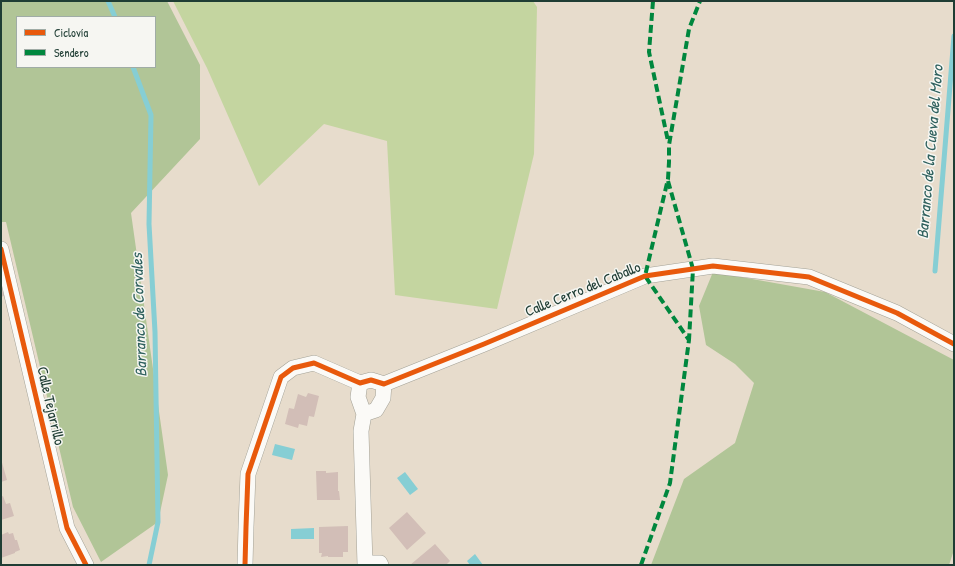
<!DOCTYPE html>
<html>
<head>
<meta charset="utf-8">
<style>
	body { margin:0 }
	#map { position:relative; width:955px; height:566px; overflow:hidden; background:#e7dccc; font-family:"Patrick Hand",sans-serif }
	canvas { display:block }
	.frame { position:absolute; inset:0; border:2px solid #1f3d34; pointer-events:none }
	.legend { position:absolute; left:16px; top:16px; width:140px; height:52px; box-sizing:border-box; background:#f6f6f2; border:1px solid #a0aca6; margin:0; padding:5px 7px; list-style:none; font-size:12px; color:#1f3d34 }
	.legend li { display:flex; align-items:center; gap:8px; height:20px }
	.legend b { width:20px; border:1px solid #a0aca6 }
</style>
</head>
<body>
<div id="map">
<canvas width="955" height="566"></canvas>
<div class="frame"></div>
<ul class="legend">
<li><b style="height:5px;background:#e8590c"></b>Ciclovía</li>
<li><b style="height:5px;background:#00873e"></b>Sendero</li>
</ul>
</div>
<script>
const context = document.querySelector('canvas').getContext('2d');
context.lineJoin = 'round';
function fill(path, color) { context.fillStyle = color; context.fill(path, 'evenodd'); }
const poly = rows => new Path2D(rows.map(r => 'M' + r).join(''));
function trace(path, color, width, dash) { context.strokeStyle = color; context.lineWidth = width; context.lineCap = dash ? 'butt' : 'round'; context.setLineDash(dash || []); context.stroke(path); }
function label(font, color, halo, rows, align = 'center') {
  context.font = font + ' "Patrick Hand",sans-serif'; context.lineWidth = 3; context.setLineDash([]); context.textBaseline = 'middle'; context.strokeStyle = halo; context.fillStyle = color; for (const [text, x, y, turn = 0] of rows) {
    context.save(); context.translate(x, y); context.rotate((+turn || 0) * Math.PI / 180); context.textAlign = isNaN(turn) ? turn : align; if (halo) context.strokeText(text, 0, 0); context.fillText(text, 0, 0); context.restore();
  }
}
fill(poly([
	[173,1,533,1,537,7,534,154,497,309,395,295,387,141,324,124,259,186,207,68]
]), '#c4d5a0');
fill(poly([
	[1,1,167,1,200,65,200,139,131,213,168,475,158,522,101,562,73,507,6,222,1,222],
	[17,17,155,17,155,67,17,67],
	[713,272,825,292,954,360,954,550,949,565,651,565,684,479,735,443,754,383,735,364,706,345,699,306]
]), '#b1c597');
fill(poly([
	[275,444,295,449,292,460,272,455],
	[405,472,418,489,410,495,397,478],
	[314,528,314,539,291,539,291,529],
	[475,554,483,565,470,565,467,561]
]), '#86ced4');
trace(poly([
	[108,1,115,17],
	[133,67,151,115,149,224,155,332,158,522,149,565],
	[935,271,954,36]
]), '#86ced4', 5);
fill(poly([
	[1,286,4,296,1,297],
	[308,393,319,396,314,417,309,416,307,426,299,424,298,428,285,424,289,408,294,409,298,394,306,397],
	[1,459,7,480,1,482],
	[316,471,326,471,326,473,338,472,338,491,339,491,340,500,317,500],
	[3,496,6,504,10,503,14,516,1,520,1,497],
	[407,512,426,533,407,550,389,528],
	[348,526,348,552,343,552,343,557,328,557,328,556,321,557,322,553,319,553,319,527],
	[8,532,9,534,13,533,15,540,17,540,20,550,15,552,15,553,1,558,1,535],
	[435,544,450,561,446,565,410,565]
]), '#d2beb7');
const minor = poly([
	[1,249,67,528,86,565],
	[360,383,371,380,384,384,484,344,645,276,713,266,809,277,897,313,954,344],
	[360,383,358,397,364,414,376,410,383,398,384,384],
	[364,414,361,431,365,565],
	[365,563,380,563,381,565],
	[245,565,246,527,248,474,281,377,293,368,314,363,360,383]
]);
trace(minor, '#a3a196', 16);
trace(minor, '#fbfaf7', 15);
trace(poly([
	[653,1,649,52,668,141],
	[668,181,693,269,689,340],
	[641,565,670,483,689,340,645,276,668,179,669,162,669,145,689,29,700,1]
]), '#00873e', 4, [8, 4]);
trace(poly([
	[1,249,67,528,86,565],
	[245,565,246,527,248,474,281,377,293,368,314,363,360,383,371,380,384,384,484,344,645,276,713,266,809,277,897,313,954,344]
]), '#e8590c', 5);
label('15px', '#1f3d34', '#f6f6f2', [
	["Calle Cerro del Caballo",583,290,-22],
	["Calle Tejarrillo",50,406,77]
]);
label('italic 16px', '#2e605d', '#f6f6f2', [
	["Barranco de la Cueva del Moro",931,152,-85],
	["Barranco de Corvales",140,315,-92]
]);
</script>
</body>
</html>
